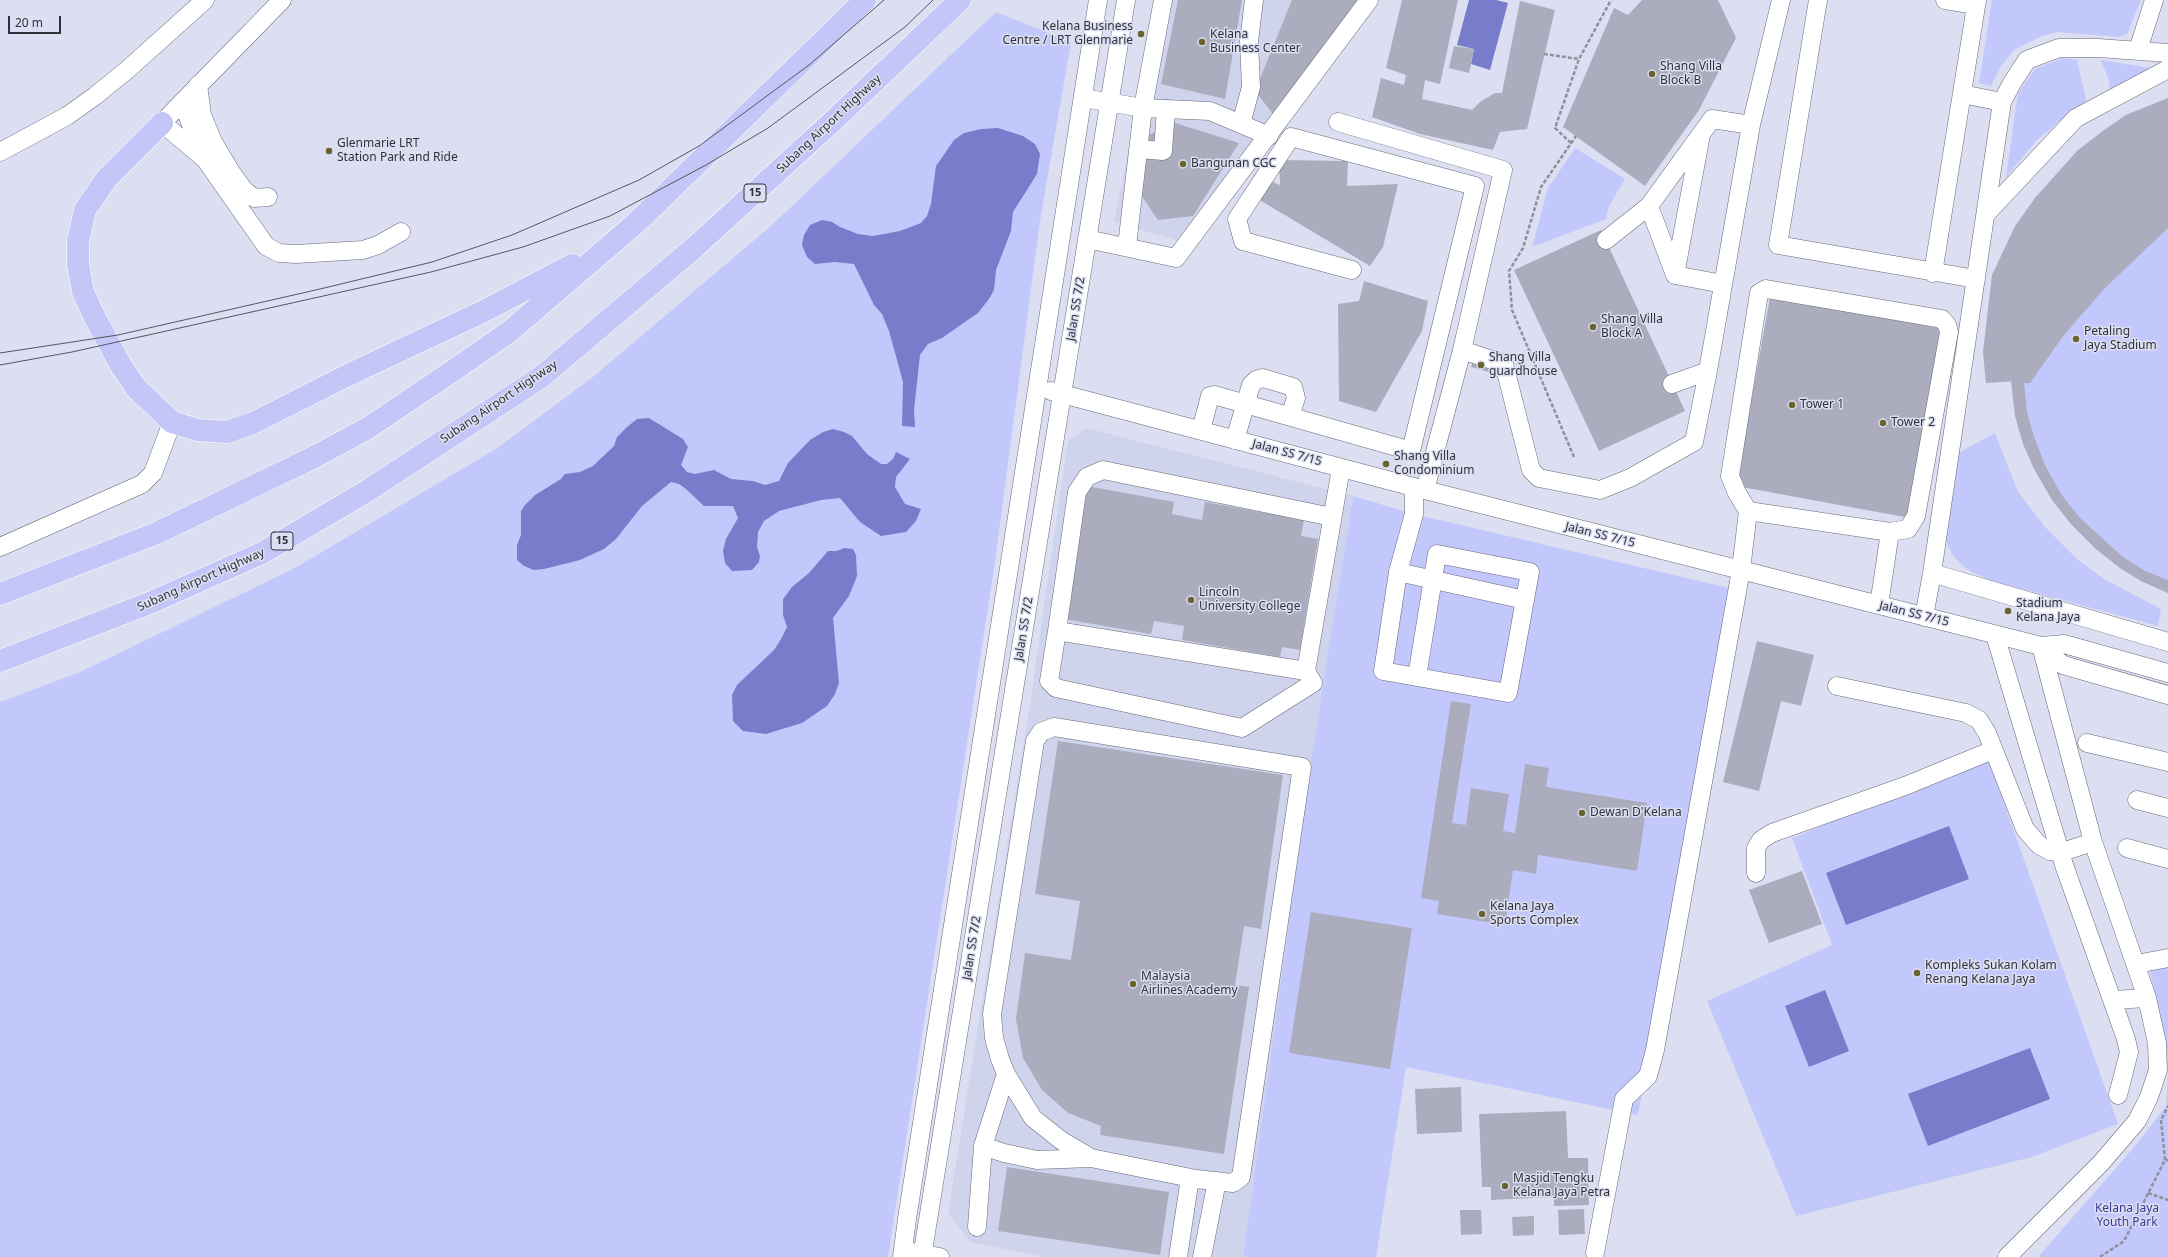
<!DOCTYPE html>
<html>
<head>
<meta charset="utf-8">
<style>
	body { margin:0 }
	#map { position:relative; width:2168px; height:1257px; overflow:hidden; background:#dcdff1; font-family:"Noto Sans",sans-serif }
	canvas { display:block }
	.scale { position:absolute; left:8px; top:16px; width:53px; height:18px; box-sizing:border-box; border:2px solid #313139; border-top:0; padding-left:5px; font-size:12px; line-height:14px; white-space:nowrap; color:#313139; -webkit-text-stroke:3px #dcdff1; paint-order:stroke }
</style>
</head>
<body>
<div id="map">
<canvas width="2168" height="1257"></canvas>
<div class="scale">20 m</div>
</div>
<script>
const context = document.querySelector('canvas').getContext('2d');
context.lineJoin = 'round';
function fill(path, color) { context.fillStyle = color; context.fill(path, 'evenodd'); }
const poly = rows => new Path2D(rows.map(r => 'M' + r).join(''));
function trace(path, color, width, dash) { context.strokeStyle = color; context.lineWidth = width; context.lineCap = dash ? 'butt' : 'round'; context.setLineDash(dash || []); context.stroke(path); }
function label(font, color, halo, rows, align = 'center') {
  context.font = font + ' "Noto Sans",sans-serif'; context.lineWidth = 3; context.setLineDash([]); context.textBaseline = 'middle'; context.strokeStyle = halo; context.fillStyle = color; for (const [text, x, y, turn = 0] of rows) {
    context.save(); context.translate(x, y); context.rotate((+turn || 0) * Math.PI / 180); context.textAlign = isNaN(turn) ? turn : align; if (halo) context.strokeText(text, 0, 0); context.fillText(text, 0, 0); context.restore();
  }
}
fill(poly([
	[1159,0,1368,0,1189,244,1114,222],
	[1086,428,1353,496,1312,754,1243,1257,1045,1257,970,1242,948,1213,1030,704,1068,441]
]), '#d0d3ec');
fill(poly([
	[1992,0,2141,0,2127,34,2119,37,2057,32,2042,36,2015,49,2001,66,1991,86,1979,83],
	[996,12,1071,42,1040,221,995,562,888,1257,0,1257,0,702,80,672,295,568,496,449,593,377,771,226],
	[2063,58,2077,60,2087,104,2068,114,2036,141,2006,177,2018,93,2035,69],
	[2100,60,2157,69,2110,90,2108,77],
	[2168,98,2168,593,2141,581,2120,568,2096,549,2071,524,2052,500,2015,416,2011,382,1986,383,1983,352,1992,275,2035,198,2077,151,2104,130,2126,115],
	[1575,148,1625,179,1608,208,1606,219,1532,247,1548,188],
	[1995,433,2018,492,2046,528,2077,559,2104,579,2161,609,2158,626,1989,580,1968,570,1955,558,1947,544,1946,530,1958,453],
	[1353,496,1414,514,1729,588,1700,761,1638,1115,1406,1067,1376,1257,1243,1257,1312,754],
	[1988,758,2118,1124,2032,1157,1796,1216,1707,1001,1832,945,1792,838],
	[2168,962,2168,1257,2038,1257,2136,1145,2166,1106,2168,1074,2159,1016,2149,966]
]), '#c3c8fc');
fill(poly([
	[1469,0,1496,0,1508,3,1490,70,1471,64,1474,49,1457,45],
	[998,128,1023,136,1035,144,1040,154,1037,174,1013,212,1011,231,996,270,994,290,989,299,978,313,942,338,928,344,920,355,914,410,915,427,902,426,903,382,889,331,882,314,874,305,854,264,835,262,815,264,807,257,802,245,804,235,810,225,822,220,832,222,840,227,858,234,873,236,900,231,921,223,927,216,931,204,936,166,954,140,964,133,981,129],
	[649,418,683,439,688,447,681,465,687,472,695,474,714,470,731,479,753,481,765,485,779,481,788,463,810,440,823,432,833,429,844,432,852,436,867,454,881,464,887,464,893,459,896,452,910,459,896,477,895,487,905,504,921,509,916,521,906,532,881,536,860,522,840,498,821,500,779,511,764,521,758,532,757,547,760,556,759,562,752,570,732,571,725,563,723,551,726,539,738,518,733,506,704,506,686,489,679,484,671,482,642,506,616,539,604,549,580,560,544,569,534,570,524,566,517,560,517,545,521,535,521,511,525,505,535,495,561,479,565,474,580,472,593,466,614,446,617,437,627,427,637,419],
	[844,548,853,549,856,555,857,576,849,596,833,618,839,683,835,694,827,706,802,723,766,734,743,731,733,721,732,695,737,685,774,650,781,639,787,627,783,615,783,599,792,587,809,573,828,551,837,551],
	[1949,826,1969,879,1846,925,1826,873],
	[1825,990,1849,1051,1809,1067,1785,1006],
	[2030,1048,2050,1099,1928,1146,1908,1094]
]), '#787ccb');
fill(poly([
	[1178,0,1242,0,1225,99,1161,84],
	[1292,0,1363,0,1277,119,1255,91],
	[1402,0,1458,0,1440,84,1425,80,1422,99,1472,110,1480,102,1495,93,1502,93,1520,1,1555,10,1527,129,1500,132,1493,150,1420,134,1372,117,1381,78,1404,85,1406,75,1386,68],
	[1642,0,1718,0,1736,38,1699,110,1645,186,1563,127,1614,8,1628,15],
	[1454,46,1474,49,1469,73,1449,68],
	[2168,98,2168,228,2104,289,2064,335,2030,383,2024,383,2027,412,2034,437,2045,465,2061,494,2080,518,2123,557,2145,571,2168,580,2168,593,2141,581,2120,568,2096,549,2071,524,2052,500,2034,469,2023,444,2015,416,2011,381,1986,383,1983,352,1992,275,2015,226,2035,198,2077,151,2104,130,2126,115],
	[1172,122,1239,143,1193,216,1158,220,1135,186,1146,137],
	[1279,160,1348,161,1347,186,1398,184,1383,247,1370,266,1258,199,1273,182,1280,185],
	[1601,230,1685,411,1599,451,1514,270],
	[1364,281,1428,301,1422,331,1376,412,1339,401,1338,304,1359,301],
	[1770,297,1944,329,1910,518,1736,486],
	[1474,358,1492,363,1489,372,1471,367],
	[1087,486,1174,502,1172,514,1202,520,1205,502,1304,520,1301,536,1318,539,1300,650,1282,647,1280,657,1182,640,1184,626,1154,621,1151,634,1064,619],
	[1757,641,1814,655,1801,706,1781,701,1759,791,1723,782],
	[1451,701,1471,704,1452,823,1466,825,1471,788,1509,794,1503,831,1515,833,1525,764,1549,768,1546,787,1647,803,1637,871,1538,855,1536,874,1513,870,1505,925,1437,914,1439,901,1421,898],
	[1058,741,1283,775,1261,929,1244,926,1235,985,1249,987,1224,1154,1100,1135,1101,1126,1068,1113,1042,1090,1023,1058,1016,1019,1025,953,1071,960,1080,901,1035,894],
	[1802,871,1822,924,1769,943,1749,890],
	[1311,912,1412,928,1390,1069,1289,1053],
	[1461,1087,1462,1132,1417,1134,1415,1089],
	[1566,1111,1568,1158,1588,1158,1589,1205,1554,1206,1554,1197,1491,1200,1491,1187,1482,1187,1479,1114],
	[1007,1167,1169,1192,1160,1255,998,1231],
	[1584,1209,1585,1234,1559,1235,1558,1210],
	[1460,1210,1481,1210,1482,1234,1461,1235],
	[1534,1216,1534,1235,1513,1236,1512,1217]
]), '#abadbf');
const minor = poly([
	[282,0,162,123,205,159,266,246,279,253,296,254,363,250,378,245,401,232],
	[1818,0,1778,245,1976,279],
	[1945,0,1976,5],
	[2138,50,2154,0],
	[198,85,202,115,213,142,231,172,244,190,254,198,268,197],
	[1962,94,2002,102],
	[1083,98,1143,108,1210,111,1269,136],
	[182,102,204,157],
	[1338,122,1503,170,1462,350,1425,490],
	[1241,124,1251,87,1249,41,1254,0],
	[1139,149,1163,151,1166,109],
	[0,152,67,116,95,96,127,70,205,0],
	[1649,206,1675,275,1723,284],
	[1986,214,2076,118,2168,69],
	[1087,239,1176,258,1369,0],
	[1606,240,1649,206,1712,119,1751,125],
	[1127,246,1143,108,1163,0],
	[1933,273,1977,0],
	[1675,275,1700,140],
	[1462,350,1504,364,1531,470,1539,478,1600,490,1630,478,1694,442,1708,371,1751,125,1781,0],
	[1672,384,1708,371],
	[1051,391,1425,490,2041,646,2064,644,2168,673],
	[1201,430,1210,396,1214,395,1411,451,1475,186,1291,137,1237,219,1243,241,1352,270],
	[1235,440,1251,385,1256,380,1263,378,1293,387,1296,398,1290,416],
	[1414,488,1414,514,1398,572,1383,671,1417,677,1508,693,1530,572,1437,554,1417,677],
	[1332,517,1103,470,1087,477,1077,492,1057,631,1306,671,1341,468],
	[0,547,142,484,153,473,172,422],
	[1398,572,1525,600],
	[1932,573,2168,642],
	[1879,605,1890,532],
	[1924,617,1932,573,2002,102,2012,83,2027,60,2059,48,2098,48,2168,53],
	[1057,631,1049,681,1056,688,1242,728,1313,683,1306,671],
	[1995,635,2064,865,2126,1039,2129,1052,2118,1095],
	[2041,646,2063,665,2168,695],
	[1837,686,1966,713,1979,720,1987,733,2025,829,2039,845,2050,851,2062,852,2093,842],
	[1054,727,1302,767,1241,1177,1233,1183,1196,1179,1091,1158,1062,1141,1033,1118,1006,1074,1000,1059,994,1038,992,1014,1035,741,1041,732,1054,727],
	[2087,743,2168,762],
	[2137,800,2168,808],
	[2127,848,2168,859],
	[1756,873,1756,848,1761,840,1772,833,1905,786,1993,750],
	[2136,964,2168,958],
	[2113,1000,2147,998],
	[983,1146,1004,1153,1037,1160,1091,1158],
	[977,1227,983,1146,1006,1074],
	[912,1252,940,1257],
	[1595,1253,1624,1099,1648,1076,1655,1050,1741,570,1748,511,1737,493,1730,476,1759,293,1766,289,1942,319,1947,325,1949,332,1916,516,1908,529,1890,532,1748,511],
	[902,1257,907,1219,1098,0],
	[922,1257,1126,0],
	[1178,1257,1190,1178],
	[1202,1257,1217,1181],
	[2007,1257,2101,1163,2137,1121,2149,1097,2158,1070,2157,1043,2147,998,2093,842,2041,646]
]);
const major = poly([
	[162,123,107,178,85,210,78,241,78,264,83,292,94,316,120,364,136,388,172,422,197,430,227,432,253,423,348,375,482,312,572,265],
	[0,594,157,533,314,457,368,428,451,372,509,332,636,223,865,0],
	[0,661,152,602,262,553,367,491,541,377,695,247,834,120,960,0]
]);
trace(minor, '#676979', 19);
trace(major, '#fff', 23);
trace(poly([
	[1544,54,1579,59],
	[1571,143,1555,128,1579,59,1611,0],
	[1574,457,1512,310,1509,271,1523,248,1541,187,1576,136],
	[2165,1160,2161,1120,2168,1106],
	[2148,1193,2168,1200],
	[2100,1257,2124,1241,2165,1160,2168,1160]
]), '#8e909d', 2.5, [4, 2]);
trace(minor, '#fff', 18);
trace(major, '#c3c6f7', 22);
trace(poly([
	[0,353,118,335,320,289,432,262,512,235,639,180,699,146,809,65,884,0],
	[0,365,72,352,431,272,523,247,610,216,706,165,768,128,905,27,933,0]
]), '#555660', 1);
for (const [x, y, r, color] of [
	[1141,34,4,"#6a622f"],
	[1202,42,4,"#6a622f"],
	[1652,74,4,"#6a622f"],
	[329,151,4,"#6a622f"],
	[1183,164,4,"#6a622f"],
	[1593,327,4,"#6a622f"],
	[2076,339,4,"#6a622f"],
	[1481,365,4,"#6a622f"],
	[1792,405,4,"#6a622f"],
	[1883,423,4,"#6a622f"],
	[1386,464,4,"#6a622f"],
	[1191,600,4,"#6a622f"],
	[2008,611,4,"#6a622f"],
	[1582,813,4,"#6a622f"],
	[1482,914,4,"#6a622f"],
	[1917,973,4,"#6a622f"],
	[1133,984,4,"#6a622f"],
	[1505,1186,4,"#6a622f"]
]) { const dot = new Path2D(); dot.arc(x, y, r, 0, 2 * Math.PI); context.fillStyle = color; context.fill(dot); trace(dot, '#dcdff1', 1.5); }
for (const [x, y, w] of [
	[755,193,22],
	[282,541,22]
]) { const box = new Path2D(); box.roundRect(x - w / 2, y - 9, w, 18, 3); context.fillStyle = '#dcdff1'; context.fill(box); trace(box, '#313139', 1); }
label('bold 11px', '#313139', null, [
	["15",755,193],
	["15",282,541]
]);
label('12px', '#313139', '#dcdff1', [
	["Kelana Business",1133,27,"right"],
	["Centre / LRT Glenmarie",1133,41,"right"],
	["Kelana",1210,35],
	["Business Center",1210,49],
	["Shang Villa",1660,67],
	["Block B",1660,81],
	["Glenmarie LRT",337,144],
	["Station Park and Ride",337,158],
	["Bangunan CGC",1191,164],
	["Shang Villa",1601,320],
	["Block A",1601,334],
	["Petaling",2084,332],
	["Jaya Stadium",2084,346],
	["Shang Villa",1489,358],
	["guardhouse",1489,372],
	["Tower 1",1800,405],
	["Tower 2",1891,423],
	["Shang Villa",1394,457],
	["Condominium",1394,471],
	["Lincoln",1199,593],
	["University College",1199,607],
	["Stadium",2016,604],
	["Kelana Jaya",2016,618],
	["Dewan D'Kelana",1590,813],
	["Kelana Jaya",1490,907],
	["Sports Complex",1490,921],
	["Kompleks Sukan Kolam",1925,966],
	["Renang Kelana Jaya",1925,980],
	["Malaysia",1141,977],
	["Airlines Academy",1141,991],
	["Masjid Tengku",1513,1179],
	["Kelana Jaya Petra",1513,1193]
], 'left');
label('12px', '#313139', '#dcdff1', [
	["Subang Airport Highway",829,124,-43],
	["Jalan SS 7/2",1076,309,-81],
	["Subang Airport Highway",499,402,-34],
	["Jalan SS 7/15",1287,453,15],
	["Jalan SS 7/15",1600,535,14],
	["Subang Airport Highway",201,580,-24],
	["Jalan SS 7/15",1914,614,14],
	["Jalan SS 7/2",1024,629,-81],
	["Jalan SS 7/2",972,948,-81]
]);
label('12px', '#3d3794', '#dcdff1', [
	["Kelana Jaya",2127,1209],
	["Youth Park",2127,1223]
]);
</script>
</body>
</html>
